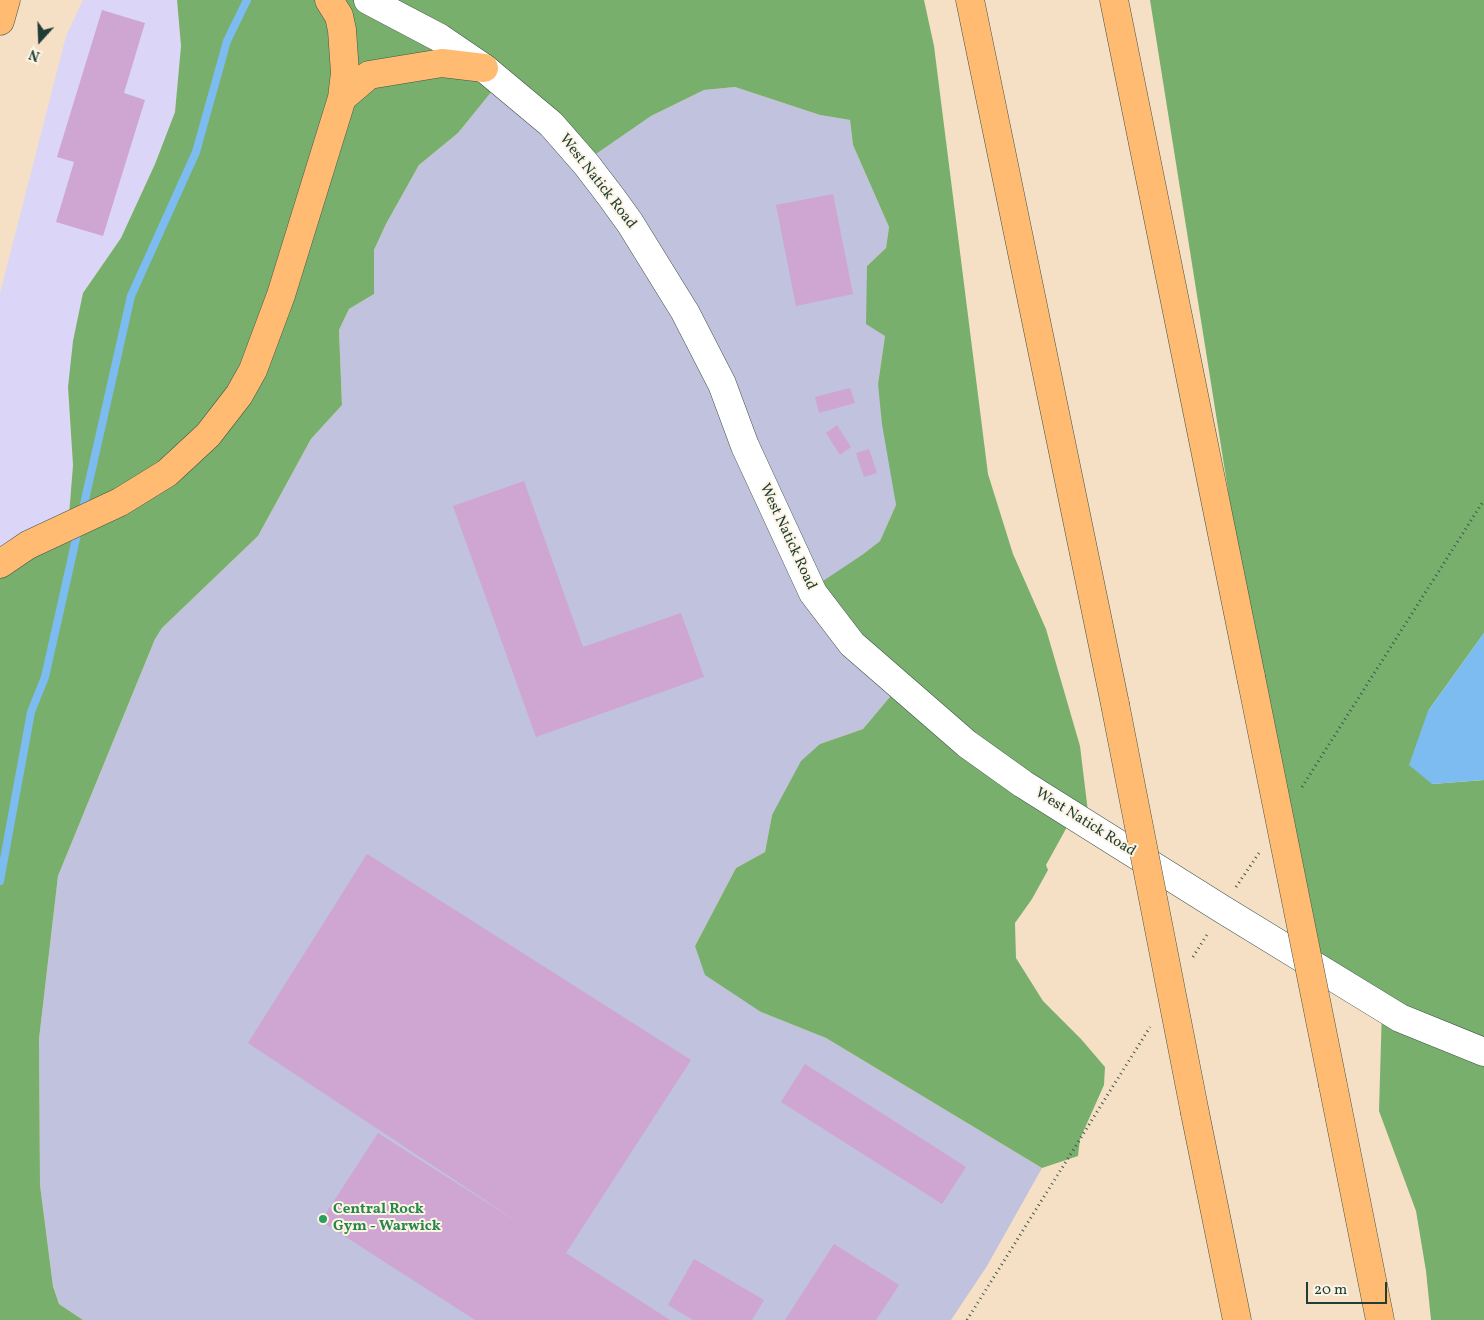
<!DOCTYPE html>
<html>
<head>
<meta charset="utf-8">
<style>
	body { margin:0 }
	#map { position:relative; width:1484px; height:1320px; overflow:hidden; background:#f6e0c5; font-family:Vollkorn,serif }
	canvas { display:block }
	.north { position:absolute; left:15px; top:15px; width:50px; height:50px; -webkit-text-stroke:4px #fcf5e5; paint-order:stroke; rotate:200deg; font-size:14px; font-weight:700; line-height:20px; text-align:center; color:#1f3d34 }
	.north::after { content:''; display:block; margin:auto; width:18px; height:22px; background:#1f3d34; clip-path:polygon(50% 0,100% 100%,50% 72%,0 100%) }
	.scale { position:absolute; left:1306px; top:1282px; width:81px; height:22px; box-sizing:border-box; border:2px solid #1f3d34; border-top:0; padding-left:6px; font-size:15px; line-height:18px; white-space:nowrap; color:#1f3d34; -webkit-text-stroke:4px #fcf5e5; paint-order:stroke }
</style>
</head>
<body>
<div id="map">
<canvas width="1484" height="1320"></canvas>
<div class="north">N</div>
<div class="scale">20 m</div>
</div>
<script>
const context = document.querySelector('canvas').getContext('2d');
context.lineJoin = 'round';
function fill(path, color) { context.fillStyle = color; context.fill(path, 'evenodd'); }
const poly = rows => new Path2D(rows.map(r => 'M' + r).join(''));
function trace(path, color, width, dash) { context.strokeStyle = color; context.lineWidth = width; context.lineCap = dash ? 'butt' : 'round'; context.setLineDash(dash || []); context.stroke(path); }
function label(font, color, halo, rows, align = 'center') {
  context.font = font + ' Vollkorn,serif'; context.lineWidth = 4; context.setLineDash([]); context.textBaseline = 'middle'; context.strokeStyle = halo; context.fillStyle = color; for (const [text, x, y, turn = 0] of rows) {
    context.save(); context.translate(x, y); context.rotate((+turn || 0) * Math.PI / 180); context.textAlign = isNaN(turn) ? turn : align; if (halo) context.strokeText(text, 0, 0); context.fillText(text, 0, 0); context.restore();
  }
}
fill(poly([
	[83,0,177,0,181,46,175,112,155,164,121,238,83,293,68,387,73,465,69,515,0,563,0,293,66,36]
]), '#dbd6f7');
fill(poly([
	[497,85,583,160,596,154,651,116,704,90,735,87,820,115,850,120,853,145,889,227,886,248,867,266,885,336,878,384,896,505,880,541,862,555,899,686,863,729,820,744,772,815,765,852,736,868,695,946,761,1012,826,1038,1042,1168,987,1266,951,1320,83,1320,59,1304,53,1285,40,1185,39,1039,58,876,155,639,162,628,258,536,311,439,342,405,339,330,349,309,374,294,374,250,386,224,419,165,458,133]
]), '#c1c2dd');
fill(poly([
	[177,0,924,0,934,46,988,474,1013,554,1046,629,1080,746,1088,812,1073,816,1046,865,1048,870,1032,899,1015,923,1016,958,1043,1001,1081,1039,1105,1067,1104,1085,1080,1139,1078,1156,1042,1168,826,1038,761,1012,705,975,695,946,736,868,765,852,772,815,801,761,820,744,863,729,899,686,817,585,862,555,880,541,896,505,882,424,878,384,885,336,866,324,867,266,886,248,889,227,853,145,850,120,820,115,735,87,704,90,651,116,596,154,583,160,497,85,458,133,419,165,386,224,374,250,374,294,349,309,339,330,342,405,311,439,258,536,162,628,155,639,58,876,39,1039,40,1185,53,1286,59,1304,83,1320,0,1320,0,563,69,515,73,465,68,387,73,341,83,293,121,238,155,164,175,112,181,46],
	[1150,0,1484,0,1484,633,1428,711,1432,784,1484,780,1484,1320,1431,1320,1426,1271,1416,1211,1379,1111,1382,1008,1306,959,1284,842]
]), '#79af6c');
fill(poly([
	[1484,633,1484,780,1432,784,1409,765,1428,711]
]), '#7cbcf0');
trace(poly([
	[82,513,131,296,196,152,227,41,247,0],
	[0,881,31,712,45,677,78,530]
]), '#7cbcf0', 8);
fill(poly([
	[102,10,145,23,124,93,145,100,103,236,56,222,74,162,57,157],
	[833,194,853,294,796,306,776,205],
	[850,388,855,403,819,413,815,397],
	[837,425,851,447,840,455,826,433],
	[869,449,877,473,864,477,856,453],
	[524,481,583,647,681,613,704,677,536,737,453,506],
	[367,854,691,1060,566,1253,670,1320,475,1320,321,1221,378,1133,527,1228,248,1043],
	[805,1064,966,1167,942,1204,781,1102],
	[834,1244,899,1285,876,1320,785,1320],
	[694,1259,764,1300,752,1320,693,1320,668,1305]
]), '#cfa5d1');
const minor = poly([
	[368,0,440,38,484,68,551,124,586,164,612,198,630,223,685,312,722,384,745,446,813,593,852,644,967,744,1023,784,1222,909,1400,1018,1484,1052]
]);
const major = poly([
	[0,21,6,0],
	[342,98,369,75,442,63,484,68],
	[0,564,28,545,120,502,167,473,208,435,239,395,253,370,281,295,342,98,345,73,342,30,339,16,329,0]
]);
const highway = poly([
	[970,0,1115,704],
	[1114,0,1251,677],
	[1333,1085,1380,1320],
	[1195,1113,1237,1320]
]);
trace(minor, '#3f554a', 29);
trace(major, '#3f554a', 29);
trace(highway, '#3f554a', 29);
trace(poly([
	[1302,787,1484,500],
	[1236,887,1259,853],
	[1193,957,1208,933],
	[967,1320,1150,1027]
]), '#3f554a', 3, [1, 4]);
trace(minor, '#fff', 28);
trace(major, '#ffbb71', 28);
trace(highway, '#ffbb71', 28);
const highwayBridge = poly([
	[1251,677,1333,1085],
	[1115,704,1195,1113]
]);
trace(highwayBridge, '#3f554a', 29, []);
trace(highwayBridge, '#ffbb71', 28);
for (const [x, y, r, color] of [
	[323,1219,5,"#2e9e5b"]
]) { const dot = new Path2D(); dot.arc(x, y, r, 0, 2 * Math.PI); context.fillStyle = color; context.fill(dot); trace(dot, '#fcf5e5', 2); }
label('15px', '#1f3d34', '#fcf5e5', [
	["West Natick Road",597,182,52],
	["West Natick Road",787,537,65],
	["West Natick Road",1085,823,32]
]);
label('bold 15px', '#27864d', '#fcf5e5', [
	["Central Rock",333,1210],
	["Gym - Warwick",333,1227]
], 'left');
</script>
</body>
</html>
